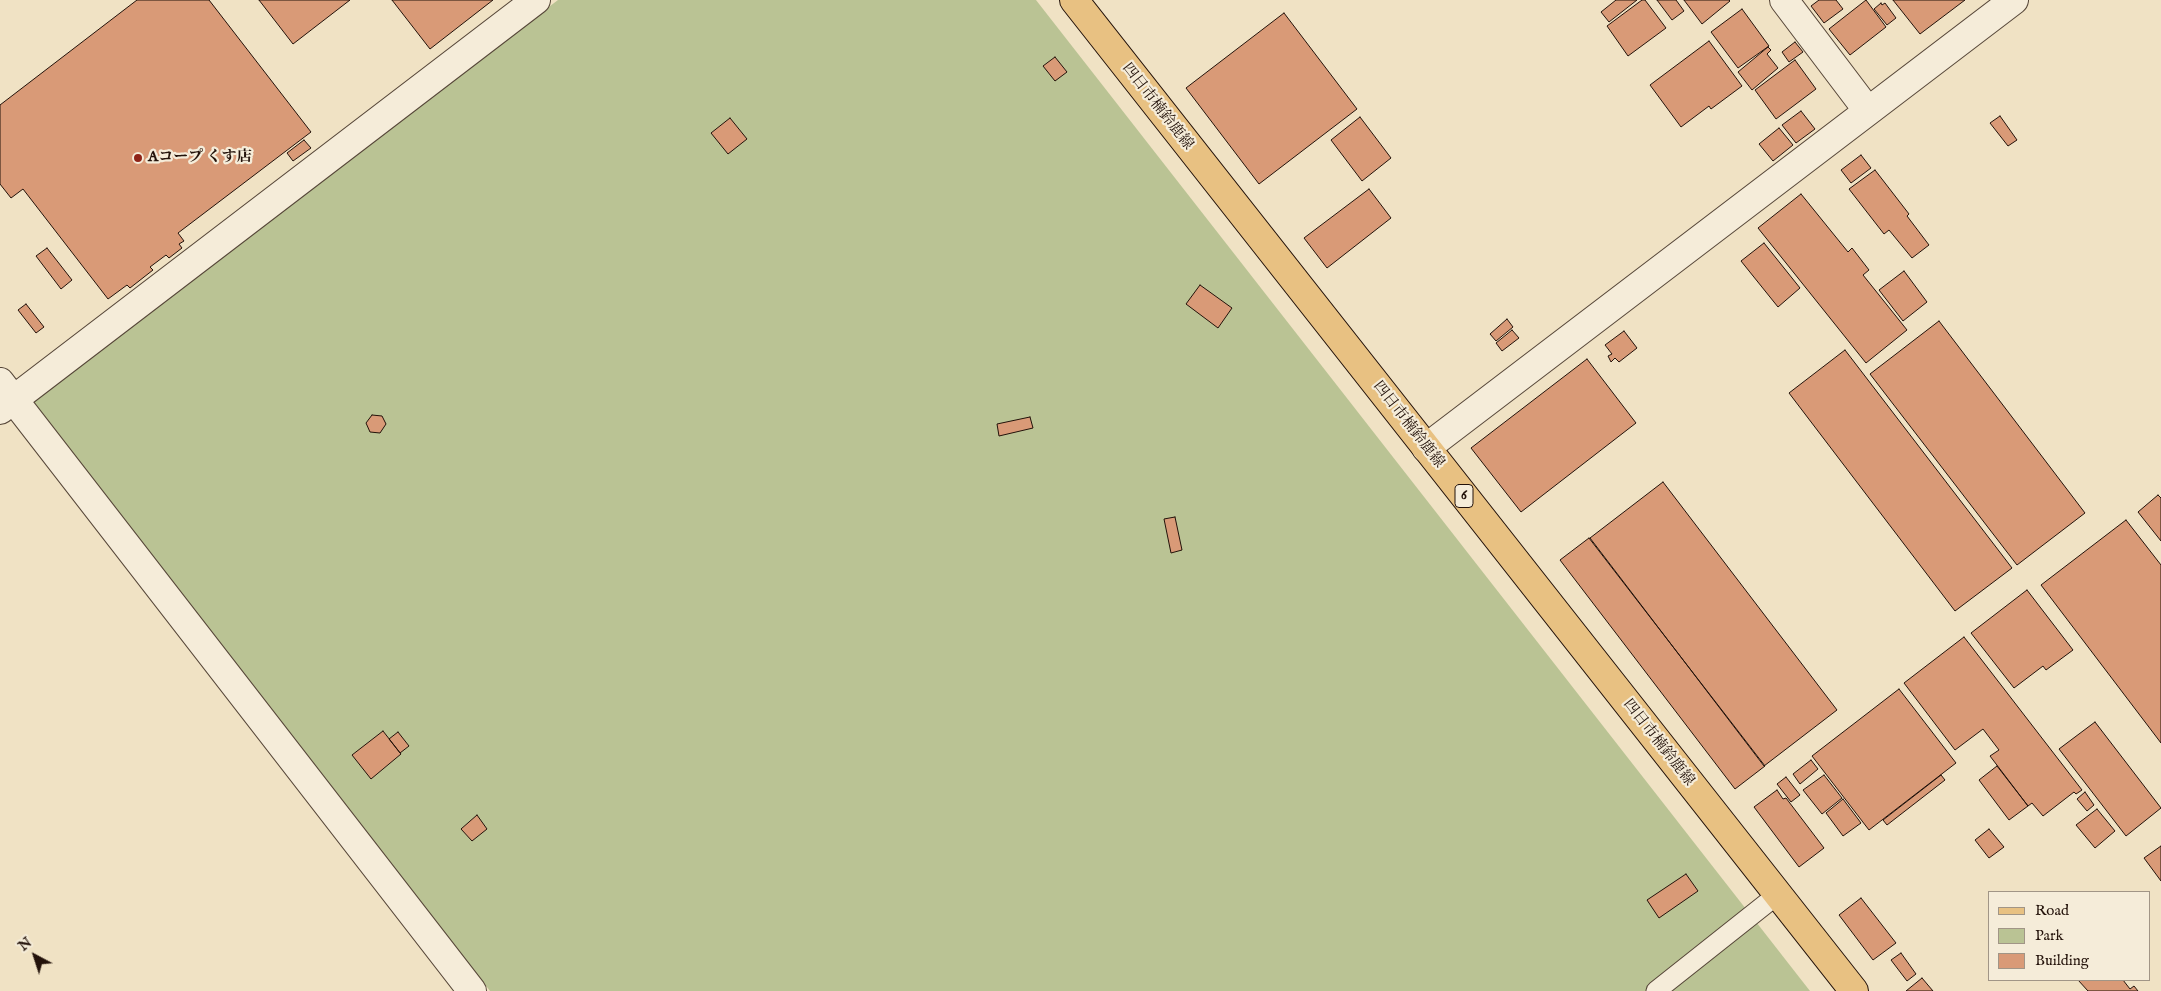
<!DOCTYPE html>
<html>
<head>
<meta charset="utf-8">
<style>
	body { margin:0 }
	#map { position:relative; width:2161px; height:991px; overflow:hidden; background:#f0e2c4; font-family:"IM FELL English",serif }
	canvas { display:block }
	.legend { position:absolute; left:1988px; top:891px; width:162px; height:90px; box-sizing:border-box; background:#f5ecd9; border:1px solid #a19586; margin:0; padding:6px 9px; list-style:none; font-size:15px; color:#23120a }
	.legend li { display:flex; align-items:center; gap:10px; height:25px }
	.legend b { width:25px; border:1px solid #a19586 }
	.north { position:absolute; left:10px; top:931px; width:50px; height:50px; -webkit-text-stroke:4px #f5ecd9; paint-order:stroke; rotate:320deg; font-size:14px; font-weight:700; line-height:20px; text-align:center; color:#23120a }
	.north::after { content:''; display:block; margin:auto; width:18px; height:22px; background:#23120a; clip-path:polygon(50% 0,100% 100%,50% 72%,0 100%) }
</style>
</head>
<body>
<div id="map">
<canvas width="2161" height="991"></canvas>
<ul class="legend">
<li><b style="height:6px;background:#e8c182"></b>Road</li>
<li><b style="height:14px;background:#bac394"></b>Park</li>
<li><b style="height:14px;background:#d99a77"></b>Building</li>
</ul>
<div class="north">N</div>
</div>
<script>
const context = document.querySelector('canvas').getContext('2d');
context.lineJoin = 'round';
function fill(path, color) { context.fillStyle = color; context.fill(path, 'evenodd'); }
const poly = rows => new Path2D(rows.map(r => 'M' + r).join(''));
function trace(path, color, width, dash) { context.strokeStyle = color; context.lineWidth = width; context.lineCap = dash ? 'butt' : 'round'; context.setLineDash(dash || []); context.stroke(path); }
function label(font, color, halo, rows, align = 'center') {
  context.font = font + ' "IM FELL English","Noto Serif JP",serif'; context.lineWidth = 4.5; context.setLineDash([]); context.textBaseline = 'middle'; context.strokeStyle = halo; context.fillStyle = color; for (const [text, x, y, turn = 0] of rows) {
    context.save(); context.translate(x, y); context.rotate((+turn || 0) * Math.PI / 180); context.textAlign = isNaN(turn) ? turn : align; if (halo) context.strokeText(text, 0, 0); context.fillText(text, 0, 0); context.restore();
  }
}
fill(poly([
	[558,0,1036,0,1810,991,490,991,31,402]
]), '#bac394');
const building = poly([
	[137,0,209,0,311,132,178,233,184,241,179,244,182,248,169,258,166,255,150,267,153,270,130,288,127,285,108,299,23,189,11,198,0,184,0,105,137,0],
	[259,0,350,0,293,44,259,0],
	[392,0,493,0,430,49,392,0],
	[1616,0,1637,0,1609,22,1601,12,1616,0],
	[1642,0,1645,0,1666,28,1628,56,1607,26,1642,0],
	[1657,0,1676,0,1684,11,1672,20,1657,0],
	[1684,0,1729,0,1730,1,1702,24,1684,0],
	[1819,0,1836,0,1843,9,1824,23,1811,6,1819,0],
	[1866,0,1886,27,1850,55,1829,29,1866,0],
	[1893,0,1965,0,1920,34,1893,0],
	[1881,3,1882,5,1885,3,1896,18,1887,25,1874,9,1881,3],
	[1742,9,1769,46,1738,68,1711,32,1742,9],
	[1284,13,1357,109,1259,184,1186,88,1284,13],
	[1709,41,1742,86,1711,109,1709,106,1681,127,1650,85,1709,41],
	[1795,42,1803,52,1789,62,1782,52,1795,42],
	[1768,47,1771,50,1767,54,1778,68,1752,90,1738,72,1768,47],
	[1055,57,1067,72,1055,81,1043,66,1055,57],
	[1795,60,1816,89,1776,119,1755,90,1795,60],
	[1801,111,1815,129,1796,143,1782,125,1801,111],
	[2000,116,2017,140,2008,146,1990,123,2000,116],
	[1360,117,1391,158,1362,181,1331,140,1360,117],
	[730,118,747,139,728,154,711,133,730,118],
	[1779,128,1793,145,1773,161,1759,144,1779,128],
	[304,140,311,148,293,161,287,153,304,140],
	[1861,155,1871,168,1851,183,1841,170,1861,155],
	[1875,170,1909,214,1907,216,1929,245,1912,258,1889,230,1884,234,1849,189,1875,170],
	[1369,189,1391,218,1327,268,1304,238,1369,189],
	[1801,194,1848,252,1852,248,1869,270,1863,275,1907,330,1866,363,1758,228,1801,194],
	[1764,243,1800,288,1778,307,1741,261,1764,243],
	[47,248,72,280,61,289,36,256,47,248],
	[1904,271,1927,302,1903,321,1879,290,1904,271],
	[1200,285,1232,308,1218,328,1186,304,1200,285],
	[26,304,44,327,36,333,18,310,26,304],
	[1507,319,1513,327,1496,341,1490,334,1507,319],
	[1939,321,2085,513,2017,565,1870,374,1939,321],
	[1512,330,1519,338,1502,351,1496,343,1512,330],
	[1624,331,1637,348,1619,362,1615,358,1611,362,1608,356,1612,354,1605,345,1624,331],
	[1845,350,2012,568,1955,611,1789,393,1845,350],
	[1587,359,1636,423,1521,512,1471,448,1587,359],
	[372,415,382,416,386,424,380,433,370,432,366,423,372,415],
	[1030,417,1033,428,999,436,997,424,1030,417],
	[1663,482,1837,710,1764,766,1590,538,1663,482],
	[2158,495,2161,498,2161,541,2138,512,2158,495],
	[1175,517,1182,550,1171,553,1164,519,1175,517],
	[2126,520,2161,565,2161,743,2041,585,2126,520],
	[1589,538,1765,766,1735,789,1560,560,1589,538],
	[2027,590,2073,650,2046,670,2043,666,2014,688,1971,633,2027,590],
	[1964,637,2082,790,2076,794,2074,792,2043,816,2032,803,2028,806,1990,756,1999,750,1983,729,1955,750,1904,683,1964,637],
	[1899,689,1956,763,1869,830,1812,756,1899,689],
	[2095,722,2161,808,2126,836,2059,749,2095,722],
	[383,731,401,754,371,779,352,755,383,731],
	[398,732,409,746,400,753,389,739,398,732],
	[1811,760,1818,769,1800,784,1793,774,1811,760],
	[1997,766,2028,806,2009,820,1979,780,1997,766],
	[1824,775,1842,798,1822,814,1803,790,1824,775],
	[1941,775,1945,780,1887,825,1883,820,1941,775],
	[1786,777,1800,795,1791,802,1777,784,1786,777],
	[1777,790,1783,799,1786,798,1824,848,1799,867,1754,807,1777,790],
	[2085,792,2094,805,2087,811,2077,799,2085,792],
	[1843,799,1861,823,1843,836,1826,813,1843,799],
	[2097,809,2115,831,2095,848,2076,825,2097,809],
	[477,815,487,829,472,841,461,829,477,815],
	[1989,829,2004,847,1989,858,1975,840,1989,829],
	[2161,846,2161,881,2144,858,2161,846],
	[1686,874,1698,891,1659,918,1647,900,1686,874],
	[1861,898,1896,943,1873,960,1839,915,1861,898],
	[1901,953,1916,974,1907,981,1891,960,1901,953],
	[1922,978,1933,991,1906,991,1922,978],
	[2078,980,2123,980,2130,989,2134,986,2138,991,2088,991,2078,980]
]);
fill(building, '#d99a77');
trace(building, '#23120a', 1);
const service = poly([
	[1656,991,1777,895]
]);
const minor = poly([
	[1784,0,1868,111],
	[0,382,472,991],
	[0,410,536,0],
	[1426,448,2014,0]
]);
const primary = poly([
	[1074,0,1854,991]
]);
trace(service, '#564638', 21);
trace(minor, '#564638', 30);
trace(primary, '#23120a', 30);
trace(service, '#f5ecd9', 19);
trace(minor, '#f5ecd9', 28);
trace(primary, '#e8c182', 28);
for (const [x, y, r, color] of [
	[138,158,5,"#8f2418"]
]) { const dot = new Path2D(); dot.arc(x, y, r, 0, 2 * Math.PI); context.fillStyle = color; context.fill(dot); trace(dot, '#f5ecd9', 2); }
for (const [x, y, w] of [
	[1464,496,18]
]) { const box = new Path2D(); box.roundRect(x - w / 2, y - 11.5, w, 23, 4); context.fillStyle = '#f5ecd9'; context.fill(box); trace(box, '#23120a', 1); }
label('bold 14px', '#23120a', null, [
	["6",1464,496]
]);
label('15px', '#23120a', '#f5ecd9', [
	["四日市楠鈴鹿線",1157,107,52],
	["四日市楠鈴鹿線",1408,425,52],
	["四日市楠鈴鹿線",1658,743,52]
]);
label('bold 15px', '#23120a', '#f5ecd9', [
	["Aコープ くす店",148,158]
], 'left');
</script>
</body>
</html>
